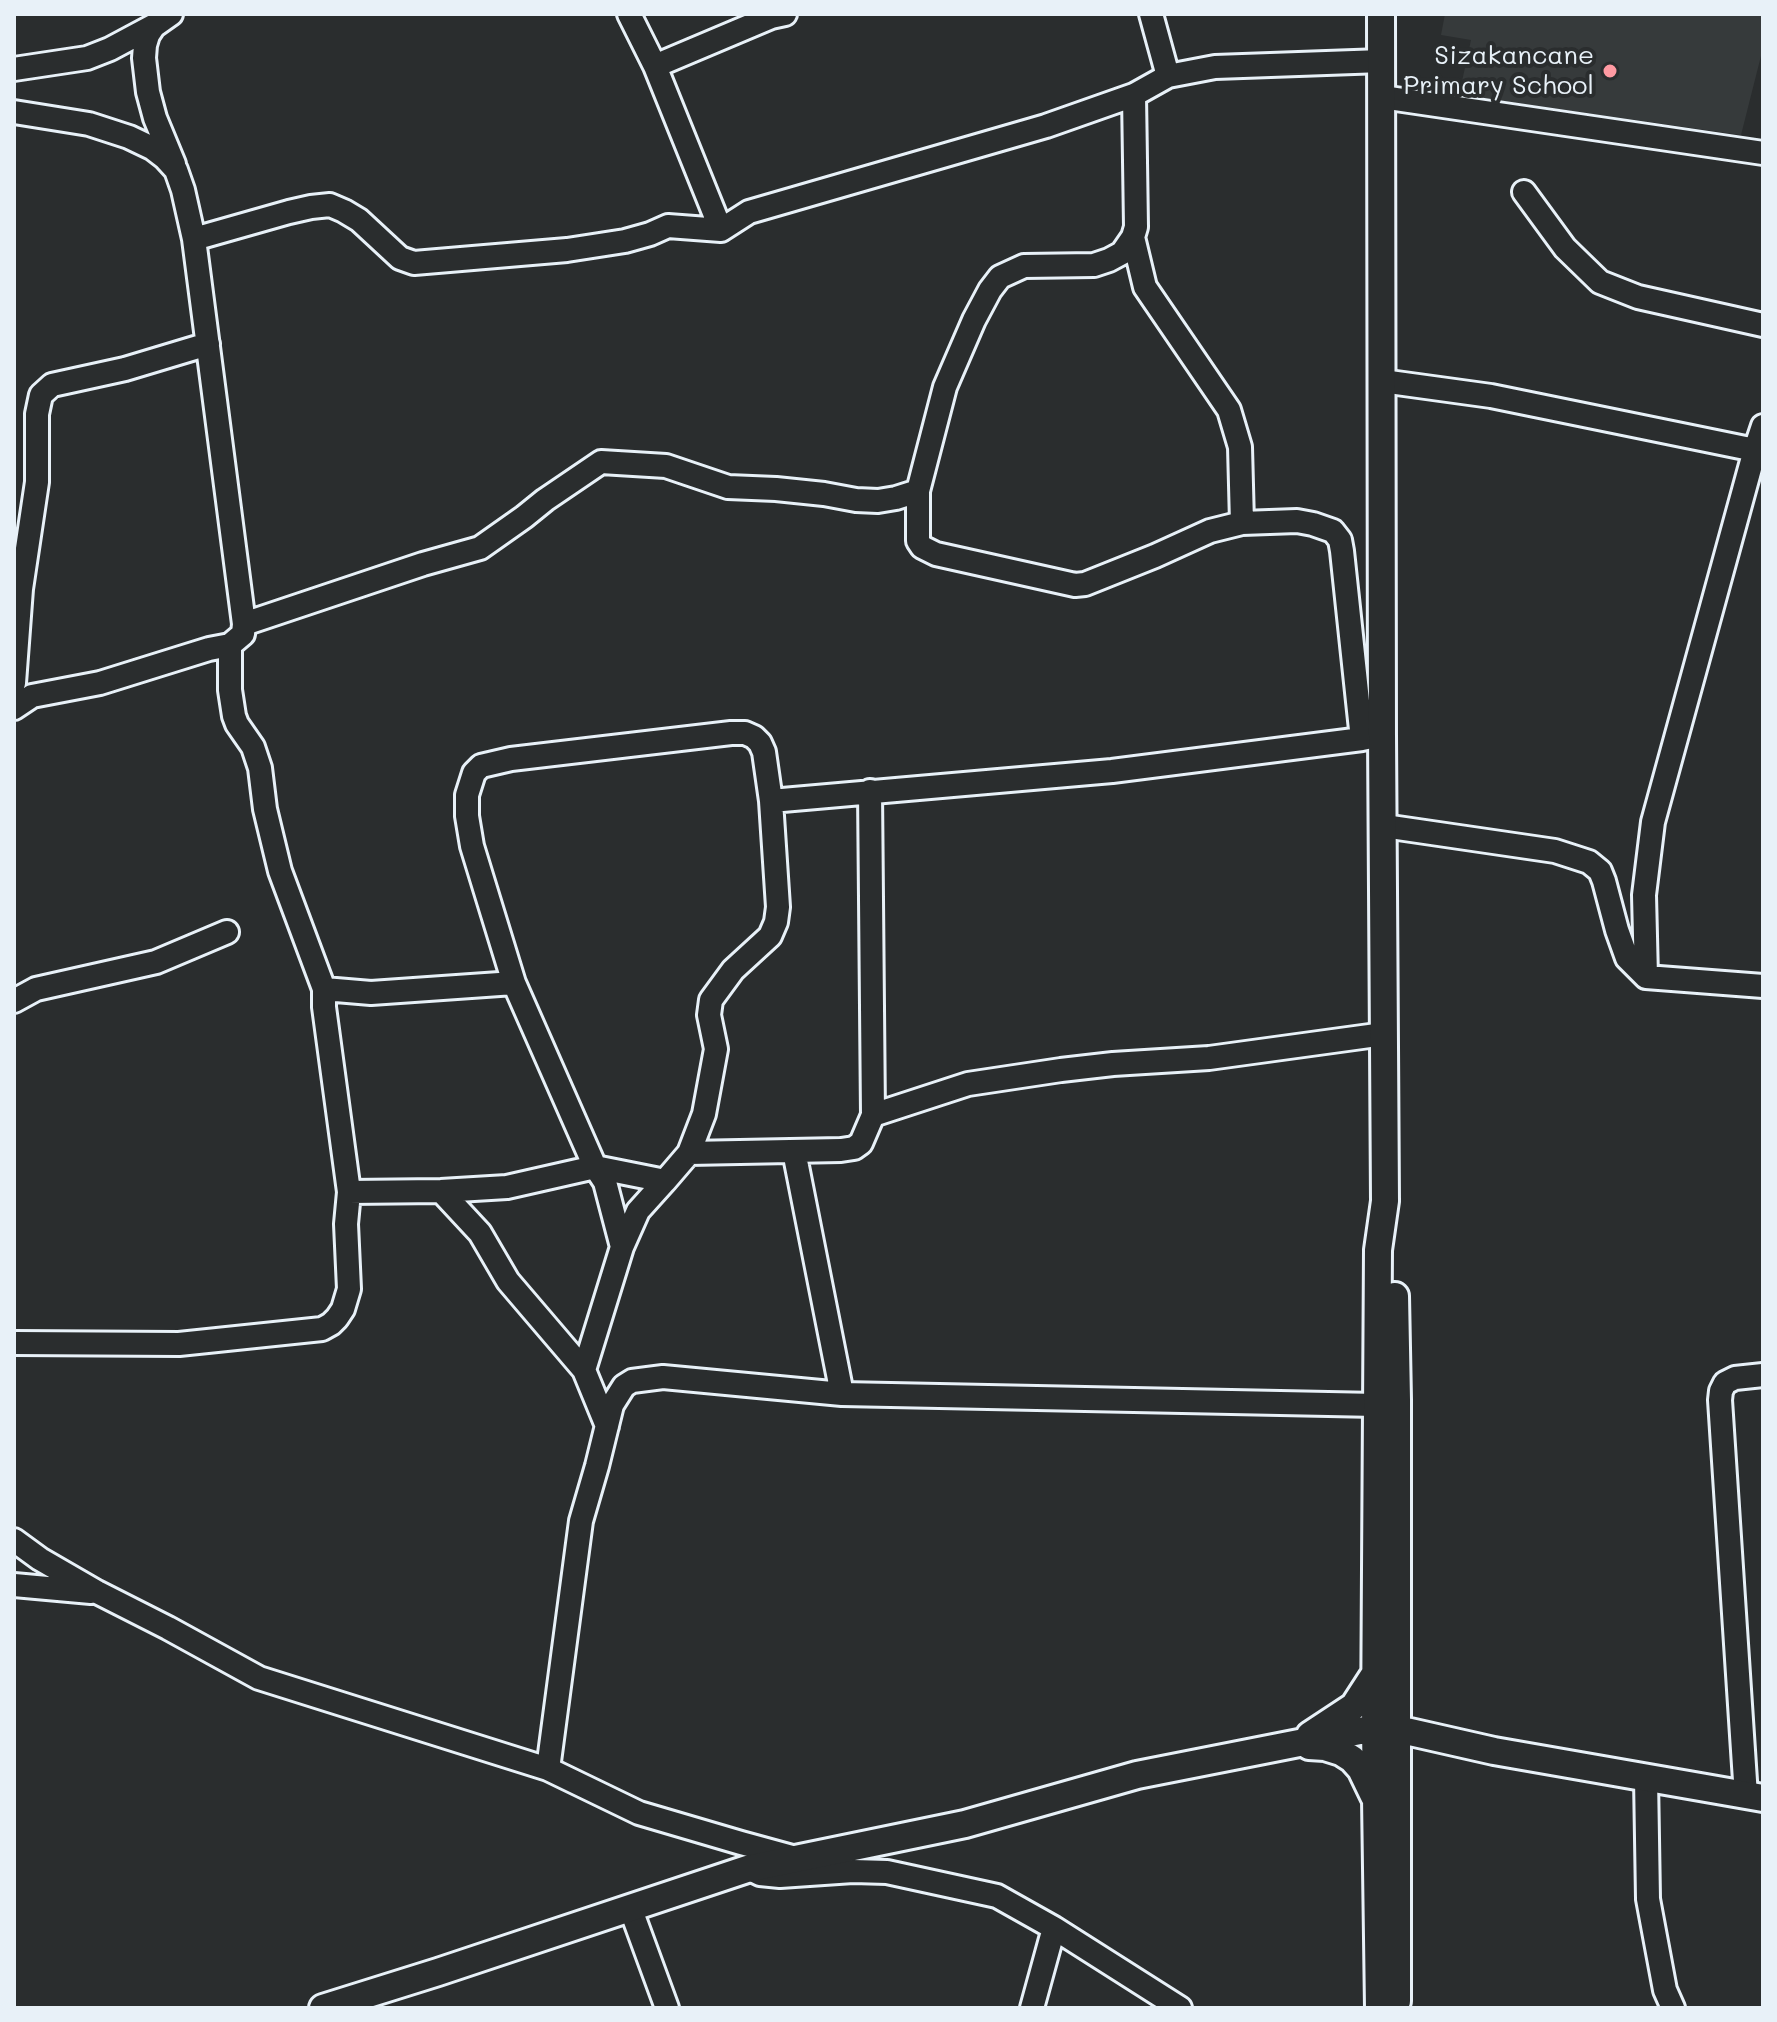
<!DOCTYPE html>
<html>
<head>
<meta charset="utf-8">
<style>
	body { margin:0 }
	#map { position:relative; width:1777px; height:2022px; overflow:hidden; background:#2a2d2e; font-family:Mali,sans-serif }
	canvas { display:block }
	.frame { position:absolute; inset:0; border:16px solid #e8f1f8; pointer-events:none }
</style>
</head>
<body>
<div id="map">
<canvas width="1777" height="2022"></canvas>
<div class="frame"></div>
</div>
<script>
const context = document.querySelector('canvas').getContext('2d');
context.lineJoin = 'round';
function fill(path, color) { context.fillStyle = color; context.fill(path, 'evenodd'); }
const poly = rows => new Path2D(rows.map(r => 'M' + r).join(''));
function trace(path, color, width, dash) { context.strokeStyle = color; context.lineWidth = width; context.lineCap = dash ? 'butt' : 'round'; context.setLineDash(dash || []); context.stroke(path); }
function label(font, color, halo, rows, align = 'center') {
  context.font = font + ' Mali,sans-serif'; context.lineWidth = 8; context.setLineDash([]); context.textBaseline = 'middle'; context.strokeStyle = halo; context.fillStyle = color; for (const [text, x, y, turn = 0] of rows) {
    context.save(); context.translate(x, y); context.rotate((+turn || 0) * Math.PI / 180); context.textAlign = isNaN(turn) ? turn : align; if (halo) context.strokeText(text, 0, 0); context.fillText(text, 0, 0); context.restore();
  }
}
fill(poly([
	[1445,14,1763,14,1763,48,1741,135,1459,95,1471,40,1441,35]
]), '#363a3b');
const minor = poly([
	[171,14,154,26,148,35,145,45,144,58,148,92,155,118,174,164],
	[629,14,655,66,721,230],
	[1151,14,1168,76],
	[655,66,771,17,785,14],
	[14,69,87,58,110,49,153,26],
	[1134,95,1136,227,1133,237,1122,253,1109,260,1094,265,1024,266,1000,277,990,290,974,320,945,387,918,491,918,541,922,547,936,554,1075,585,1085,584,1155,556,1210,531,1242,523,1297,521,1313,524,1333,531,1340,540,1342,551,1362,739],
	[1382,97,1763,153],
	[14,112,89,124,129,137,152,148,165,158,176,170,183,190,194,239],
	[1524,192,1565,248,1600,282,1638,297,1763,325],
	[1133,237,1145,287,1229,410,1240,447,1242,523],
	[1382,381,1491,396,1755,450],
	[244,624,423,564,480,548,524,517,545,500,601,462,666,466,728,487,776,489,824,494,856,500,878,501,896,498,918,491],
	[14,683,21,589,37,482,37,414,41,395,52,385,125,369,208,344],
	[14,708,32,696,100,683,209,649,230,645,243,634,244,624,194,239,289,212,311,207,330,205,344,211,359,220,400,258,414,263,567,250,625,241,650,234,668,226,721,230,749,212,1046,126,1134,95,1168,76,1215,67,1382,61],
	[771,801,1112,771,1362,739,1377,736],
	[1384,826,1555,851,1589,862,1600,871,1604,881,1617,930,1627,958,1646,977,1763,986],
	[1646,977,1644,895,1653,822,1755,450,1763,426],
	[324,989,371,993,514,983],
	[14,1001,36,989,156,962,227,932],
	[873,1115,968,1084,1061,1070,1113,1064,1209,1058,1384,1034],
	[794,1151,842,1394],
	[441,1191,480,1233,508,1281,584,1370,607,1426],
	[349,1192,441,1191,507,1187,595,1167,665,1181,689,1153,841,1150,854,1148,861,1143,873,1115,870,791],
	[622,1247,605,1182,595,1167,514,983,472,846,467,816,467,795,474,773,481,766,511,759,731,733,745,733,754,737,760,743,764,752,771,801,778,907,776,922,770,936,733,970,711,1000,709,1015,716,1049,704,1114,689,1153],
	[14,1343,179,1344,322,1329,331,1324,337,1318,343,1309,349,1289,346,1224,349,1192,324,1007,324,989,280,871,265,809,260,768,253,747,237,724,234,716,230,690,230,645],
	[584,1370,622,1247,638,1211,665,1181],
	[14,1540,40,1559,97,1592,168,1628,259,1678,548,1769,639,1813,741,1843,796,1858],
	[14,1585,91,1592],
	[548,1769,581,1521,597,1466,612,1405,624,1386,632,1381,663,1377,842,1394,1377,1405,1392,1401],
	[1646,1778,1648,1899,1665,1990,1673,2008],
	[1746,1796,1720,1400,1721,1391,1725,1383,1735,1378,1763,1375],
	[752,1870,760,1874,780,1876,853,1871,887,1872,997,1896,1054,1928,1180,2008],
	[630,1907,667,2008],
	[1032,2008,1054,1928]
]);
const tertiary = poly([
	[1395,1296,1397,1400,1397,2001],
	[1310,1735,1354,1706,1376,1672],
	[1309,1746,1325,1747,1341,1752,1352,1759,1361,1769,1374,1796],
	[323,2008,438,1972,747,1869,965,1824,1137,1775,1375,1728,1397,1729,1494,1751,1763,1798],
	[1379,2008,1375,1728,1378,1250,1385,1201,1382,735,1381,14]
]);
trace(minor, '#e8f1f8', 28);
trace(tertiary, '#e8f1f8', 32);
trace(minor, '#2a2d2e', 22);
trace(tertiary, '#2a2d2e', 26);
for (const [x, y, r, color] of [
	[1610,71,8,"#ff9aa2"]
]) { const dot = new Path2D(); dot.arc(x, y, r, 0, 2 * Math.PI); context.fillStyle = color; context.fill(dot); trace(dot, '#2a2d2e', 3); }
label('26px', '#e8f1f8', '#2a2d2e', [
	["Sizakancane",1594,56],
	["Primary School",1594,86]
], 'right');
</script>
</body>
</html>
